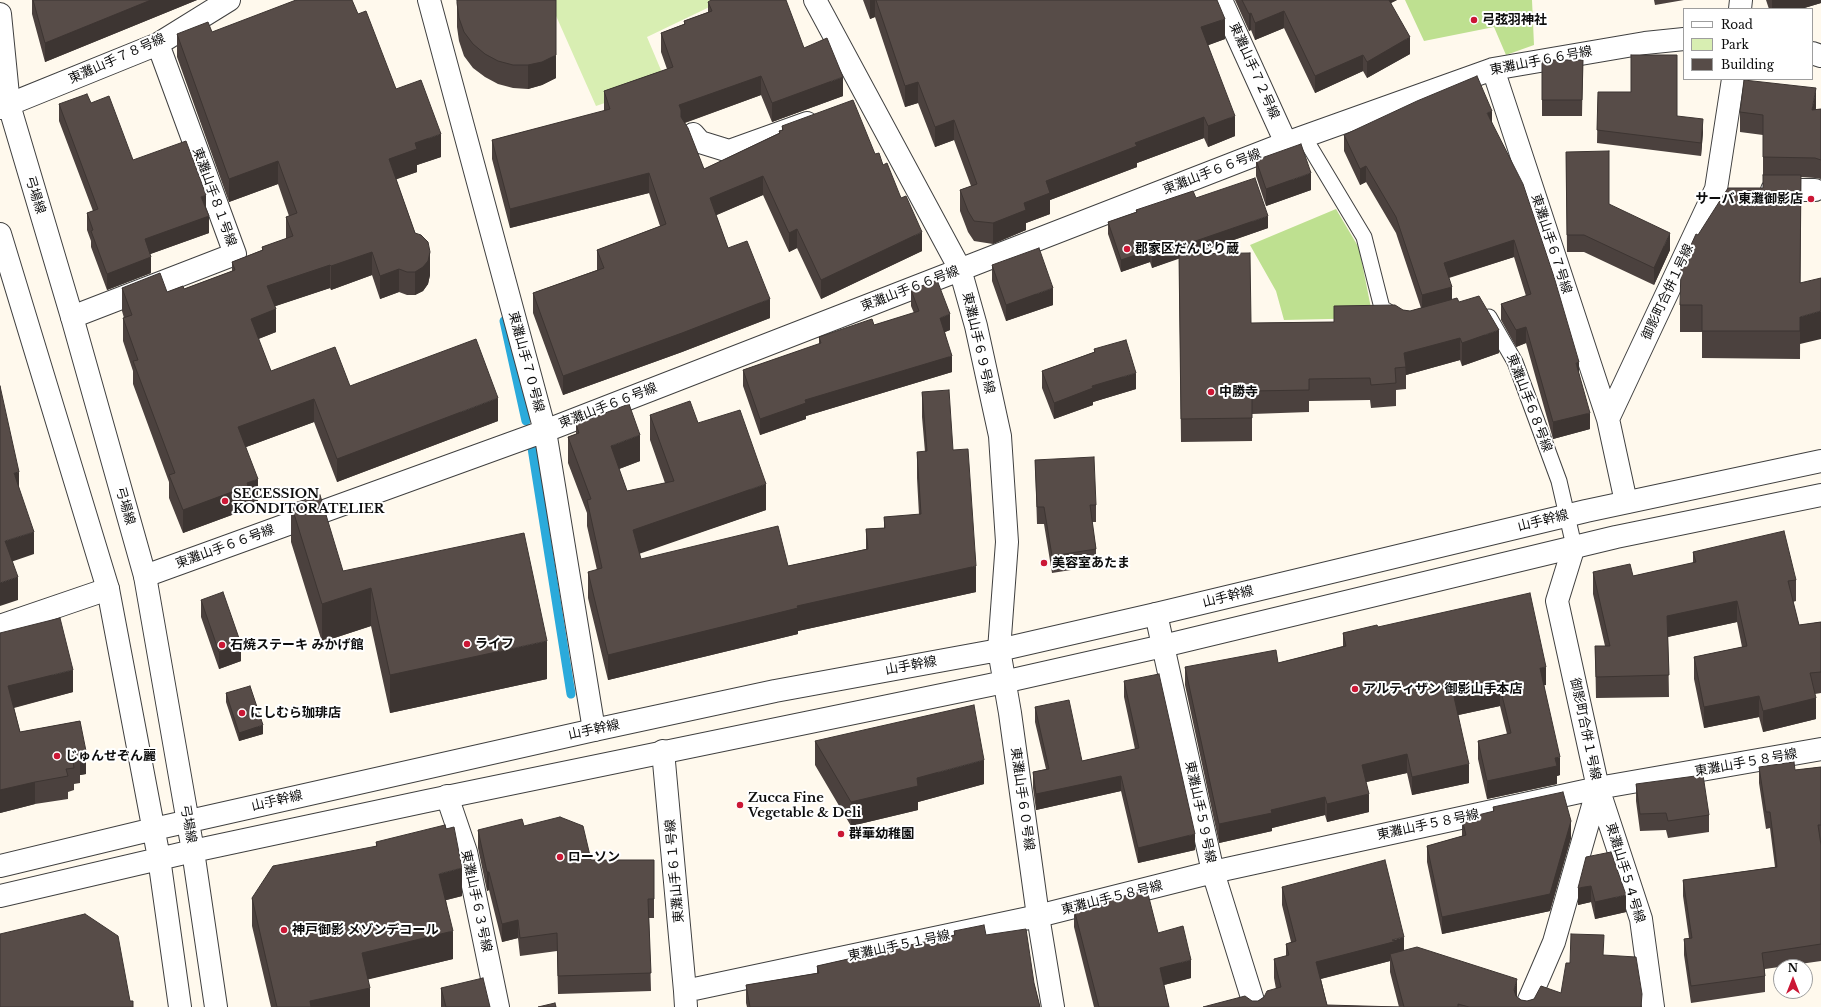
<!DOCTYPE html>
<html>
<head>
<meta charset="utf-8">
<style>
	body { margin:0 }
	#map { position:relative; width:1821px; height:1007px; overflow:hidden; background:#fff9ed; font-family:"Libre Baskerville",serif }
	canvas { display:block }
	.legend { position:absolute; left:1683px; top:8px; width:130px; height:72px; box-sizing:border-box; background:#fff; border:1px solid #9e9e9e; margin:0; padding:5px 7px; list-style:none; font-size:12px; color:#0d0d0d }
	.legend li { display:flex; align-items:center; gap:8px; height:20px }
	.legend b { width:20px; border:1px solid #9e9e9e }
	.north { position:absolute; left:1773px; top:959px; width:40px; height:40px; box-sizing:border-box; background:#fff; border:1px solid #9e9e9e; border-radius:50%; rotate:0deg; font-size:11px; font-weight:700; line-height:16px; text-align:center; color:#0d0d0d }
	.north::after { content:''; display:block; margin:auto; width:14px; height:18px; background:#cb1735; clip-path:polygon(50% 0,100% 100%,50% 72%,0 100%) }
</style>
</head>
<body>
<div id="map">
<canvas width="1821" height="1007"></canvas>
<ul class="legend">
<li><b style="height:5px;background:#fff"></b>Road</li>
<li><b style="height:11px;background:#d8eeb2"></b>Park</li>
<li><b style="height:11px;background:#574c48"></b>Building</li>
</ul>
<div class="north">N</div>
</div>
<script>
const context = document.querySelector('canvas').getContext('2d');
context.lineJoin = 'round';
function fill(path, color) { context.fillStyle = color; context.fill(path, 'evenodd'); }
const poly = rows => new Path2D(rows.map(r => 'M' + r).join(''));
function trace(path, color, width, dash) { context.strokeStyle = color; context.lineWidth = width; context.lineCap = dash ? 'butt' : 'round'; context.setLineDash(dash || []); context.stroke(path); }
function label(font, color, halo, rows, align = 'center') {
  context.font = font + ' "Libre Baskerville","Noto Sans JP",serif'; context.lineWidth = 4; context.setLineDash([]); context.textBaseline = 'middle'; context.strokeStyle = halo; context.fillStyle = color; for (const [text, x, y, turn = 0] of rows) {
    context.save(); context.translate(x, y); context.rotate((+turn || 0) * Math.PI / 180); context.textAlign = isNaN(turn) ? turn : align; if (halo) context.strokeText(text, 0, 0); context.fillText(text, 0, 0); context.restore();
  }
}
fill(poly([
	[554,0,724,0,647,37,666,82,596,106,553,9]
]), '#d8eeb2');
fill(poly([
	[1405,0,1532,0,1534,45,1506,55,1494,27,1424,41],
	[1336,209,1359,248,1373,318,1284,320,1276,291,1250,245]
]), '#bee090');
trace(poly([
	[504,321,526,421],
	[532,448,571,694]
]), '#2baadb', 9);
const service = poly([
	[1304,137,1364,237,1382,308,1397,317],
	[1489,317,1515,362,1559,481,1574,546]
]);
const minor = poly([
	[429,0,545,431,594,730],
	[815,0,960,269,976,326,1000,436,1007,542,999,650],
	[1221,0,1286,143],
	[1740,9,1741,0],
	[1812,53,1821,56],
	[1493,69,1608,419],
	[0,108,158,44,229,0],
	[693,134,700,142,729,151,807,123],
	[1772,190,1815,190],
	[72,317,235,254,158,44],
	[1626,502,1608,419,1716,189,1733,79],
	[145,576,545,431,1286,143,1493,69,1645,43,1684,39],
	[1156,614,1213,872,1255,1007],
	[0,626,108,589],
	[663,751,685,991],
	[1598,788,1641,919,1653,1007],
	[447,796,466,852,498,1007],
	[686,1007,685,991,1038,916,1213,872,1598,788,1821,749],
	[1526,1007,1554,942,1598,788,1557,601,1574,546]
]);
const tertiary = poly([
	[0,14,9,105,72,317,145,576,193,851,216,1007],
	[0,234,108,589,159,858,180,1007],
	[999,650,1010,713,1038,916,1053,1007],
	[0,866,154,829,594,730,775,691,999,650,1156,614,1586,511,1821,461],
	[0,896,193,851,427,801,990,685,1163,646,1616,537,1821,495]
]);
trace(service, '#404040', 17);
trace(minor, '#404040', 24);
trace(tertiary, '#404040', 24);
trace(service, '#fff', 15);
trace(minor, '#fff', 22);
trace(tertiary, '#fff', 22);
fill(poly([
	[32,0,197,0,45,62,32,14],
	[863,0,1217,0,1225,39,1208,45,1235,136,1208,147,1204,138,1137,163,1137,167,1050,200,1050,214,1026,223,1026,230,993,244,974,241,968,232,960,211,960,190,971,186,954,140,935,147,918,103,905,107,875,17,870,19],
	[1235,0,1397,0,1391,3,1410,54,1367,78,1363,71,1315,93,1284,28,1255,40,1251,30,1249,31],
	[1654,0,1684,0,1655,5],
	[1766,0,1821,0,1821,3,1801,9,1769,9],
	[708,2,804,48,843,96,772,122,761,95,685,123,704,169,779,133,779,131,782,130,782,126,875,154,883,165,922,251,821,299,797,248,789,252,763,195,716,215,728,248,770,318,682,352,563,395,533,313,533,293,597,270,597,250,660,226,649,193,510,228,492,159,492,140,604,111,604,91,667,69,661,52,661,33,684,24,684,21,708,12],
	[457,3,556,78,542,85,528,89,513,88,498,84,485,77,473,68,464,56,459,41,457,27],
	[358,14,396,89,441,157,417,165,417,172,396,179,430,275,428,284,423,291,415,295,407,295,399,292,380,299,372,275,331,290,330,288,275,306,276,332,258,339,271,371,350,386,498,421,337,482,314,422,246,447,258,502,248,505,248,509,183,533,169,498,169,482,133,384,133,371,123,341,123,318,124,318,122,311,122,288,167,292,184,289,232,271,232,262,262,250,262,247,286,239,286,217,289,216,278,184,229,202,177,57,177,34,212,32],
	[1542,60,1583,60,1582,116,1542,116],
	[1598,92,1677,116,1703,132,1701,156,1597,143],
	[91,103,133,160,206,209,209,233,150,254,151,273,107,290,91,247,91,241,87,230,87,213,93,211,59,121,59,104],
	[1816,108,1815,110,1821,109,1821,179,1815,178,1801,177,1800,359,1702,358,1702,332,1680,332,1680,305,1698,235,1763,188,1763,135,1740,132,1740,112],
	[1492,122,1579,373,1590,429,1553,439,1526,343,1516,347,1501,320,1501,304,1526,296,1514,257,1449,278,1452,300,1459,302,1499,353,1462,366,1460,360,1406,375,1406,389,1396,390,1396,406,1371,408,1370,400,1309,401,1309,412,1252,414,1252,441,1181,442,1179,258,1152,268,1150,262,1121,272,1108,234,1108,222,1136,212,1136,210,1196,198,1268,228,1194,254,1251,323,1334,322,1403,310,1410,311,1421,308,1396,233,1366,182,1360,185,1344,151,1344,135],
	[1566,152,1609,204,1670,250,1654,285,1584,252,1567,252],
	[1256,160,1311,190,1266,206,1256,176],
	[992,265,1053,305,1006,321,992,281],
	[911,290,950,330,945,332,952,372,806,416,806,419,760,435,743,386,743,370,819,344,819,337,874,325,914,313,911,306],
	[1094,349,1136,389,1093,402,1093,405,1054,419,1042,388,1042,371,1094,352],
	[922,392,953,450,976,592,798,631,798,634,608,680,588,598,588,572,597,570,587,526,587,513,568,463,568,437,576,434,576,424,640,461,619,469,627,491,665,483,650,440,650,415,698,423,766,510,639,553,641,559,788,566,866,549,866,529,884,528,884,517,919,515,917,478,917,452,925,452,922,417],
	[1035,460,1096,505,1096,522,1092,522,1096,549,1096,566,1052,573,1044,524,1037,524],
	[291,504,343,571,547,679,390,713,371,626,322,642,291,542],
	[1693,552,1796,580,1796,601,1793,602,1799,625,1821,622,1821,693,1815,694,1816,719,1763,732,1759,717,1704,728,1694,679,1694,657,1742,647,1737,622,1668,637,1669,697,1596,698,1595,646,1605,646,1593,594,1593,572,1633,576,1693,563],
	[201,600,241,661,219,669,201,617],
	[1378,627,1546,685,1544,685,1560,775,1557,776,1557,784,1487,799,1478,759,1478,741,1507,734,1500,706,1458,715,1469,783,1412,795,1407,773,1366,782,1369,812,1327,822,1325,815,1272,828,1272,831,1219,843,1185,685,1185,667,1278,663,1343,646,1343,633],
	[0,633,73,692,14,708,20,732,80,721,86,774,80,775,80,783,74,784,74,790,68,792,68,799,35,804,0,813],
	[1124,681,1195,850,1138,863,1121,791,1036,810,1033,788,1033,772,1046,769,1035,722,1035,707,1082,761,1135,749,1124,697],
	[226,693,263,734,239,741,226,702],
	[815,741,984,784,918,802,918,810,851,826,815,765],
	[1759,767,1795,770,1821,767,1821,961,1765,969,1765,992,1691,1003,1684,955,1684,939,1689,938,1683,896,1683,880,1775,867,1770,828,1766,829,1759,783],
	[1636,784,1709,815,1709,832,1668,838,1666,830,1640,831,1636,801],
	[1493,807,1571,838,1550,911,1442,934,1427,862,1427,846,1462,836,1462,819,1493,812],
	[524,826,591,860,654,860,654,918,649,918,651,991,558,994,557,951,520,956,518,938,502,942,489,890,487,891,478,848,478,830],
	[376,842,462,896,446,900,453,959,368,979,370,1007,271,1007,252,926,252,898,376,846],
	[1586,857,1626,912,1595,919,1591,902,1578,905],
	[1282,887,1404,950,1517,997,1521,1000,1527,1001,1561,993,1570,963,1604,955,1642,1007,1399,1007,1390,972,1390,961,1321,979,1327,1005,1203,1007,1252,1001,1258,1001,1276,989,1274,978,1274,959,1286,956,1286,944,1291,942,1282,905],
	[1074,909,1158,933,1191,978,1164,985,1169,1007,1094,1007,1074,927],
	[954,931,986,935,1034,983,1040,1007,747,1007,746,1003,746,985,817,973,817,966,954,935],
	[441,988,490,1007,441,1007]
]), '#4b413e');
fill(poly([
	[151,0,197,0,45,62,45,43],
	[870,0,875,0,875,17,870,19],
	[1383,0,1397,0,1383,7],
	[1772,0,1821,0,1821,3,1801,9,1772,9],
	[1284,11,1284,28,1255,40,1255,23],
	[1251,13,1251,30,1249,31,1249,14],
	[1225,19,1225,39,1201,48,1201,27],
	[1410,37,1410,54,1367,78,1367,62],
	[556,55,556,78,542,85,528,89,528,65],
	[1363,55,1363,71,1315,93,1315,76],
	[761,76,761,95,681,124,679,105],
	[843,77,843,96,772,122,772,103],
	[918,82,918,103,905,107,905,86],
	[1816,88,1816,108,1812,129,1812,110],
	[1492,111,1492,127,1487,113],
	[1235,116,1235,136,1208,147,1208,126],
	[1204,117,1204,138,1137,163,1137,167,1050,200,1050,214,1026,223,1026,230,993,244,993,223,1024,203,1046,181,1135,143],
	[1703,119,1703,132,1701,156,1701,143],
	[954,120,954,140,935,147,935,127],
	[441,134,441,157,417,165,417,172,389,182,389,159,415,143],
	[278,161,278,184,229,202,229,179],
	[1366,166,1366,182,1360,185,1360,169],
	[649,173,649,193,510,228,510,209],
	[1311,173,1311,190,1266,206,1266,189],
	[763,176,763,195,710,218,710,198],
	[206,195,206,211,201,197],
	[209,216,209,233,145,256,145,239],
	[1268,216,1268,228,1152,268,1152,256],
	[797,229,797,248,789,252,789,233],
	[922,232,922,251,821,299,821,280],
	[1670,233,1670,250,1654,285,1654,268],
	[1514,240,1514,257,1444,279,1444,263],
	[1150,250,1150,262,1121,272,1121,260],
	[372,252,372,275,331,290,331,266],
	[430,252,430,275,428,284,423,291,415,295,415,272],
	[151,257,151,273,107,290,107,274],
	[330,265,330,288,267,309,267,286],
	[399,269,399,292,380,299,380,276],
	[1452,287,1452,303,1422,312,1422,295],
	[1053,288,1053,305,1006,321,1006,305],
	[770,299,770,318,682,352,563,395,563,376],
	[276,309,276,332,251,342,251,319],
	[1821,311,1821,339,1800,344,1800,359,1800,317],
	[950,314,950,330,940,334,940,318],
	[1526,327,1526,343,1516,347,1516,330],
	[1499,330,1499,353,1462,366,1462,343],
	[1460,338,1460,360,1406,375,1404,353],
	[952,356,952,372,806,416,806,419,760,435,760,419,805,400],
	[1579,362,1579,379,1576,363],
	[1136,373,1136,389,1093,402,1093,405,1054,419,1054,403,1092,386],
	[498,398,498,421,337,482,337,459],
	[314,399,314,422,238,450,238,427],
	[1590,413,1590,429,1553,439,1553,422],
	[640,435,640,461,611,472,611,446],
	[19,472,19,495,14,473],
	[258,479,258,502,248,505,248,509,183,533,183,510,247,483],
	[766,484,766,510,633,556,633,530],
	[34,532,34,554,5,564,5,541],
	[976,566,976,592,798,631,798,634,608,680,608,655,797,606],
	[18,577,18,600,0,606,0,583],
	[371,588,371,626,322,642,322,604],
	[1737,601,1737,622,1667,637,1667,616],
	[547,641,547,679,390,713,390,675],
	[241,644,241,661,219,669,219,652],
	[1546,667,1546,685,1540,686,1540,668],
	[73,670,73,692,8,709,8,686],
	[1500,687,1500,706,1454,716,1454,697],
	[1759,696,1759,717,1704,728,1704,707],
	[1816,698,1816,719,1763,732,1763,711],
	[263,725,263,734,239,741,239,733],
	[86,751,86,774,80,775,80,760,79,753],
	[1407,754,1407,773,1362,783,1362,765],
	[1560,757,1560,775,1557,776,1557,784,1487,799,1487,781],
	[984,760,984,784,918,802,918,810,851,826,851,802,917,778],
	[1469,764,1469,783,1412,795,1412,777],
	[1121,776,1121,791,1036,810,1036,794],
	[35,782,35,804,0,813,0,790],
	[1369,794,1369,812,1327,822,1327,804],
	[1325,797,1325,815,1272,828,1272,831,1219,843,1219,824,1271,810],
	[1571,821,1571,838,1550,911,1442,934,1442,917],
	[1195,834,1195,850,1138,863,1138,848],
	[462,868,462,896,439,902,439,874],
	[487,872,489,872,489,890,487,891],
	[1591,886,1591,902,1578,905,1578,888],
	[1626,895,1626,912,1595,919,1595,902],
	[518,920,518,938,502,942,502,924],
	[453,931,453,959,362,981,362,953],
	[1404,937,1404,955,1390,954,1390,961,1316,980,1316,962],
	[1191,960,1191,978,1160,986,1160,968],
	[1517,979,1517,997,1514,1007,1514,990],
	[370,988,370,1007,310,1007,310,1001]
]), '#3d3532');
const building = poly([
	[33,0,151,0,45,43,33,0],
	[296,0,352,0,358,14,366,11,396,89,421,80,441,134,415,143,417,149,389,159,415,233,421,235,428,242,430,252,428,261,423,267,415,272,407,272,399,269,380,276,372,252,331,266,330,265,267,286,276,309,251,319,271,371,335,347,350,386,476,339,498,398,337,459,314,399,238,427,258,479,247,483,248,486,183,510,169,475,175,473,133,361,138,360,123,318,132,315,122,288,160,273,167,292,183,286,184,289,235,270,232,262,263,250,262,247,293,236,286,217,297,213,278,161,229,179,177,34,208,22,212,32,296,0],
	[457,0,556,0,556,55,542,62,528,65,513,65,498,61,485,54,473,44,464,32,459,18,457,3,457,0],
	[711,0,786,0,804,48,827,38,843,77,772,103,761,76,679,105,681,110,681,117,688,128,704,169,780,133,779,131,783,130,782,126,853,100,875,154,879,153,883,165,887,163,901,198,906,196,922,232,821,280,797,229,789,233,763,176,710,198,728,248,747,241,770,299,682,333,563,376,533,293,604,268,597,250,666,224,649,173,510,209,492,140,610,109,604,91,673,67,661,33,685,24,684,21,712,11,708,2,711,0],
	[876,0,1217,0,1225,19,1201,27,1235,116,1208,126,1204,117,1135,143,1137,146,1046,181,1050,193,1024,203,1026,210,993,223,974,221,968,211,960,190,977,184,954,120,935,127,918,82,905,86,876,0],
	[1242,0,1389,0,1410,37,1367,62,1363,55,1315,76,1284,11,1255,23,1251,13,1249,14,1242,0],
	[1631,55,1677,55,1677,116,1703,119,1701,143,1597,130,1598,92,1631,92,1631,55],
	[1542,60,1583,60,1582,100,1542,100,1542,60],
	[1477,76,1492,111,1487,113,1523,184,1554,277,1579,362,1576,363,1590,413,1553,422,1526,327,1516,330,1501,304,1531,294,1514,240,1444,263,1452,287,1422,295,1396,217,1366,166,1360,169,1344,135,1417,101,1477,76],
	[1744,80,1816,88,1812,110,1821,109,1821,160,1815,158,1763,157,1763,115,1740,112,1744,80],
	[87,94,91,103,109,96,133,160,186,141,206,195,201,197,209,216,145,239,151,257,107,274,91,231,93,230,87,213,98,209,59,104,87,94],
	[1301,144,1311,173,1266,189,1256,160,1301,144],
	[1609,151,1609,204,1670,233,1654,268,1584,235,1567,235,1566,152,1609,151],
	[1763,175,1801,175,1800,283,1821,278,1821,311,1800,317,1800,331,1702,331,1702,305,1680,305,1681,267,1696,234,1698,235,1728,188,1763,188,1763,175],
	[1255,178,1268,216,1152,256,1150,250,1121,260,1108,222,1137,212,1136,210,1193,191,1196,198,1255,178],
	[1039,248,1053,288,1006,305,992,265,1039,248],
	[1250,253,1251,323,1334,322,1334,306,1395,305,1403,310,1410,311,1457,298,1459,302,1479,296,1499,330,1462,343,1460,338,1404,353,1406,367,1395,368,1396,383,1371,385,1370,378,1309,379,1309,390,1252,391,1252,418,1181,419,1179,254,1250,253],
	[937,280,950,314,940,318,952,356,805,400,806,403,760,419,743,370,821,343,819,337,872,319,874,325,919,311,911,290,937,280],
	[1126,340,1136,373,1092,386,1093,388,1054,403,1042,371,1095,352,1094,349,1126,340],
	[0,386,19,472,14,473,34,532,5,541,18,577,0,583,0,386],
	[949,390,953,450,968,449,976,566,797,606,798,608,608,655,588,572,602,568,587,500,591,499,568,437,579,433,576,424,629,404,640,435,611,446,627,491,674,481,650,415,690,401,698,423,740,410,766,484,633,530,641,559,778,526,788,566,868,549,866,529,885,528,884,517,921,514,917,452,927,451,922,392,949,390],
	[1094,457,1096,505,1090,505,1096,549,1052,556,1044,507,1037,507,1035,460,1094,457],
	[320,495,343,571,524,533,547,641,390,675,371,588,322,604,291,504,320,495],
	[1784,531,1796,580,1788,581,1799,625,1821,622,1821,672,1810,673,1816,698,1763,711,1759,696,1704,707,1694,657,1747,646,1737,601,1667,616,1669,675,1596,677,1595,646,1610,646,1593,572,1630,564,1633,576,1696,562,1693,552,1784,531],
	[223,592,241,644,219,652,201,600,223,592],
	[1530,593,1546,667,1540,668,1560,757,1555,758,1557,766,1487,781,1478,741,1511,733,1500,687,1454,697,1469,764,1412,777,1407,754,1362,765,1369,794,1327,804,1325,797,1271,810,1272,813,1219,824,1185,667,1276,650,1278,663,1346,646,1343,633,1377,625,1378,627,1530,593],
	[60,618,73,670,8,686,20,732,80,721,86,751,79,753,80,760,73,761,74,768,66,769,68,776,35,782,0,790,0,633,60,618],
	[1159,674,1195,834,1138,848,1121,776,1036,794,1033,772,1049,769,1035,707,1069,700,1082,761,1139,748,1124,681,1159,674],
	[250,686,263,725,239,733,226,693,250,686],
	[974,705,984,760,917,778,918,786,851,802,815,741,974,705],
	[1794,762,1795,770,1821,767,1821,825,1818,825,1821,845,1821,944,1762,953,1765,976,1691,986,1684,939,1692,938,1683,880,1777,867,1770,812,1766,812,1759,767,1794,762],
	[1703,775,1709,815,1668,821,1666,813,1640,814,1636,784,1703,775],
	[1563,792,1571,821,1550,894,1442,917,1427,846,1466,835,1462,819,1494,811,1493,807,1563,792],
	[560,817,583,826,591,860,654,860,654,899,648,899,651,973,558,976,557,933,520,938,518,920,502,924,489,872,487,872,478,830,522,819,524,826,560,817],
	[445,825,446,829,454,827,462,868,439,874,453,931,362,953,370,988,310,1001,311,1007,277,1007,252,898,273,866,377,846,376,842,445,825],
	[1611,852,1626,895,1595,902,1591,886,1578,888,1586,857,1611,852],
	[1385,860,1404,937,1392,940,1397,941,1316,962,1327,1005,1399,1007,1203,1007,1245,996,1252,1001,1258,1001,1264,997,1267,991,1281,987,1274,959,1289,955,1286,944,1296,941,1282,887,1385,860],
	[1147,890,1158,933,1183,926,1191,960,1160,968,1169,1007,1099,1007,1074,909,1147,890],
	[85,914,118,936,130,1001,133,1001,133,1007,0,1007,0,934,85,914],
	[984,925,986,935,1026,929,1034,983,1040,1007,750,1007,746,985,819,973,817,966,955,935,954,931,984,925],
	[1571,934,1604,935,1603,955,1636,957,1642,994,1641,1007,1469,1007,1458,1004,1458,1007,1404,1007,1390,954,1417,947,1517,979,1514,990,1516,996,1521,1000,1527,1001,1534,999,1541,986,1561,993,1566,963,1570,963,1571,934],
	[483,978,490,1007,446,1007,441,988,483,978],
	[555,1003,556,1007,538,1007,555,1003]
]);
fill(building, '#574c48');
trace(building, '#3d3532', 1);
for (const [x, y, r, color] of [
	[1474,20,4,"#cb1735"],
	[1811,199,4,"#cb1735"],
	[1127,249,4,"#cb1735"],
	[1211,392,4,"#cb1735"],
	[225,501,4,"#cb1735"],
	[1044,563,4,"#cb1735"],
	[467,644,4,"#cb1735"],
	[222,645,4,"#cb1735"],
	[1355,689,4,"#cb1735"],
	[242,713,4,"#cb1735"],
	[57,756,4,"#cb1735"],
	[740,805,4,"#cb1735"],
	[841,834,4,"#cb1735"],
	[560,857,4,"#cb1735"],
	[284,930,4,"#cb1735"]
]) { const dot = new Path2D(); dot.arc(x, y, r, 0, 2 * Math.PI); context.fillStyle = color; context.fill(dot); trace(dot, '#fff', 1.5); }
label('bold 13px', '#0d0d0d', '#fff', [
	["弓弦羽神社",1482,20],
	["サーバ 東灘御影店",1803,199,"right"],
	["郡家区だんじり蔵",1135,249],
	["中勝寺",1219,392],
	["SECESSION",233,494],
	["KONDITORATELIER",233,509],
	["美容室あたま",1052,563],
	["ライフ",475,644],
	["石焼ステーキ みかげ館",230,645],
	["アルティザン 御影山手本店",1363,689],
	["にしむら珈琲店",250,713],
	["じゅんせぞん麗",65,756],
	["Zucca Fine",748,798],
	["Vegetable & Deli",748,813],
	["群華幼稚園",849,834],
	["ローソン",568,857],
	["神戸御影 メゾンデコール",292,930]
], 'left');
label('13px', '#0d0d0d', '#fff', [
	["東灘山手７８号線",117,59,-24],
	["東灘山手６６号線",1541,61,-11],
	["東灘山手７２号線",1254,71,66],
	["東灘山手６６号線",1212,172,-21],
	["弓場線",35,195,73],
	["東灘山手８１号線",214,197,70],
	["東灘山手６７号線",1551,244,72],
	["東灘山手６６号線",910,289,-21],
	["御影町合併１号線",1668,292,-65],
	["東灘山手６９号線",978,343,77],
	["東灘山手７０号線",526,362,75],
	["東灘山手６８号線",1529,403,69],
	["東灘山手６６号線",608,406,-21],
	["弓場線",125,506,74],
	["山手幹線",1543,521,-14],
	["東灘山手６６号線",225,547,-20],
	["山手幹線",1228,597,-14],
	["山手幹線",911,666,-10],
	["御影町合併１号線",1585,729,78],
	["山手幹線",594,730,-12],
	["東灘山手５８号線",1746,763,-10],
	["東灘山手６０号線",1022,799,82],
	["山手幹線",277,801,-13],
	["東灘山手５９号線",1200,812,78],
	["弓場線",188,824,80],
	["東灘山手５８号線",1428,825,-12],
	["東灘山手６１号線",675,871,-95],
	["東灘山手５４号線",1625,873,73],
	["東灘山手５８号線",1112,898,-14],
	["東灘山手６３号線",476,901,78],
	["東灘山手５１号線",899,946,-12]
]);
</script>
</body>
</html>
